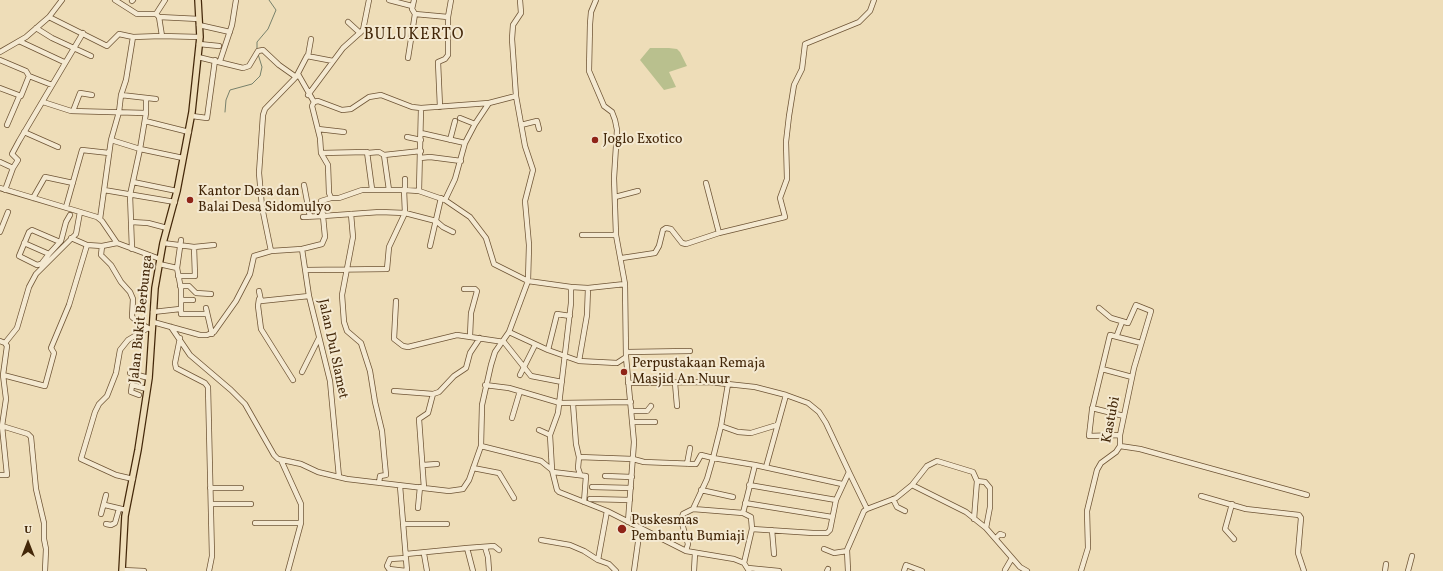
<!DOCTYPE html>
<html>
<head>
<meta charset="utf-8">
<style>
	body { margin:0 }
	#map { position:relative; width:1443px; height:571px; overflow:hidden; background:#eeddb8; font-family:Vollkorn,serif }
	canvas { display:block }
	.north { position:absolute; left:8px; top:523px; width:40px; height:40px; -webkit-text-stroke:3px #f4e9d1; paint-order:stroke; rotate:0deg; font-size:11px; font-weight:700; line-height:16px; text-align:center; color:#432709 }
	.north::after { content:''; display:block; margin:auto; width:14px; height:18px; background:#432709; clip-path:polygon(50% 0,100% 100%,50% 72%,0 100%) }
</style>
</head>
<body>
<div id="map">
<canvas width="1443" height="571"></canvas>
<div class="north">U</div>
</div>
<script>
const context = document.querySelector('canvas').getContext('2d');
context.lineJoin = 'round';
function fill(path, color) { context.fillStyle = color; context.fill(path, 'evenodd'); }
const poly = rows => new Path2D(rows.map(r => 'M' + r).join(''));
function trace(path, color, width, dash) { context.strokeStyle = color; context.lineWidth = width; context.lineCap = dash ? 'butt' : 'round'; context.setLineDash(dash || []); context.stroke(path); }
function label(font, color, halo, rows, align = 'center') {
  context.font = font + ' Vollkorn,serif'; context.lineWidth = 4; context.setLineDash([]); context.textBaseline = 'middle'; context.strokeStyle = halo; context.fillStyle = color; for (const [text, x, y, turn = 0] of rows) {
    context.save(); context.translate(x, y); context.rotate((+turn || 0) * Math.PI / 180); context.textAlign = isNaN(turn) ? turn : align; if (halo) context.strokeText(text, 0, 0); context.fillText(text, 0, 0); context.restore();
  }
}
fill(poly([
	[650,48,669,48,677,49,680,52,687,66,669,72,676,87,664,90,640,60]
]), '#b9c08e');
trace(poly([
	[257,49,257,42,268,29,276,10,269,0],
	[225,112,226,100,230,90,252,84,260,76,262,67,258,54]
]), '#77806b', 1);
const minor = poly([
	[115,0,137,14,156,14],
	[165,0,156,14,159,17,199,19],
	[389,0,412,6],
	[414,0,412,9,415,14,448,17],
	[520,0,521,13,513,25,512,39,516,96,525,146,533,170,525,201,529,245,528,281,571,287,588,288,625,284,626,357,634,442,628,522],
	[596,0,591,12,590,24,589,71,604,106,612,112,615,120,617,130,614,178,616,235,625,284],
	[132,1,133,0],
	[49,17,107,46,119,34,133,37,161,36,200,37],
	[159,17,162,36],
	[348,22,360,33],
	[199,25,230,32],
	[36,28,52,38,91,56],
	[19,41,64,62],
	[199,44,219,46],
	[0,52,26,37,49,17,62,0],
	[308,56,311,39],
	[198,57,243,68,249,66,258,51,263,50,279,65,296,77,265,109,263,115,259,173,262,207,271,251,302,249,322,244,325,237,323,216,380,212,405,213,404,190,362,190,339,198,331,198,329,193,328,165,321,153,320,138,312,106,314,102],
	[408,58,415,14],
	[0,60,26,71,29,76,21,96,0,88],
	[220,61,232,25,236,0],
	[298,74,314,102],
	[29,76,52,85],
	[296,77,307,56,333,61],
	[121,95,156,99],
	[308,95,343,48,363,30,369,0],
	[43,102,71,111,146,113,140,149,183,158],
	[314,102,318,101,342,110,351,109,369,97,381,95,412,107,421,108,489,103],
	[440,107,438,62,445,59,448,55,448,17,451,0],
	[73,111,80,93,92,95],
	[146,113,146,98],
	[192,116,207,118,215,60],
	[460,118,475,124],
	[145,121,189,132],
	[7,125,19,97],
	[521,125,537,121,539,129],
	[318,129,344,132],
	[24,132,58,147],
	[421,133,465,143],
	[407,137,421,140],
	[111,140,140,149,130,195,132,249],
	[450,140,455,121],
	[321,153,367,152,372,189],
	[367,153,379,152,384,155],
	[420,158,430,157,461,161],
	[0,162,13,168,5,190],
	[13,168,18,160,12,154,19,141,83,33],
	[405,179,405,190],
	[133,182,177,191],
	[706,183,719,233],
	[304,185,310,217],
	[0,188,97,217,102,221,117,243,160,259],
	[104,190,175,202],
	[389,190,384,155,421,151],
	[419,191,421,108],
	[615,197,638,191],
	[33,198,45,177,73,183],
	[445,200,455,179,465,143,475,124,489,103,516,96],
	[66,207,82,150,109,153],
	[351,214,353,237,342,295,344,322,347,331,361,343,370,371,375,402,382,431,384,454,386,475,380,476,379,483],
	[303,217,323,216,321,201,331,198],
	[100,219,111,140,119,112,121,95,126,80,133,37],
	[131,222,148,223,167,228],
	[0,232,8,212],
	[582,235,616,235],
	[71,238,87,245,102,246,117,243],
	[181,240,177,268,181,289,181,314,207,314],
	[60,242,32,230,29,232,19,256,37,265,41,264,42,263,49,254,60,242,61,241,66,222,70,215],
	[24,243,49,254],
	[163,243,194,247,214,245],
	[102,246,101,255,111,265,121,282,130,292,133,299,132,317,139,323,150,329],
	[430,246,441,198],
	[302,249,309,296,330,381,339,477],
	[622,258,655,253,659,246,663,230,666,228,671,229,682,243,686,244,719,233,785,217,780,198,787,179,786,142,789,116,794,85,802,69,805,44,859,22,870,11,874,0],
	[159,264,177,268],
	[306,270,387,269,389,247,405,213,436,221,443,227,453,232],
	[178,276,195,276,194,247],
	[180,286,189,286,196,293,211,294],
	[464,289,475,289,477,291,471,313,470,336],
	[259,291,261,301,309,296],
	[259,299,258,306,261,329,293,380],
	[181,300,193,300],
	[396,301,394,339,403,346,408,347,457,335,504,342,531,376,562,382],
	[206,308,212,334],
	[153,312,180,309],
	[153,322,200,335,207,335,214,332,236,301,250,274,254,256,271,251],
	[171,327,190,355,231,390,245,404,274,455,278,459,301,464,318,472,347,479,449,491,463,489,469,480,481,446,482,405,491,365,495,352,509,332,528,281,494,264,486,238,470,217,445,200,419,191,404,190],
	[509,332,548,350,579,361,617,363,626,357],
	[1117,335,1122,322],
	[180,338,175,363,176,368,205,383,208,387,212,556,209,571],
	[0,341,5,343,17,328,29,287,36,274,76,234,80,212],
	[548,350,557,314,570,316],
	[627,352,690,351],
	[579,361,587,315,588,288],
	[1102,369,1132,377],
	[302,372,319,338],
	[130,373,149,378],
	[3,375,45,386,54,353,51,348,69,305,87,245],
	[520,375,535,345],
	[628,383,709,382,755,387,786,395,808,403,819,412,826,423,849,472,836,500,830,530,827,533,813,533,752,529,744,563],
	[675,383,677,406],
	[728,384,721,426,738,432,751,433,777,425],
	[485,385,509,388,560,403,631,402],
	[394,391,433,394],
	[139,395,131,392,132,385,147,389],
	[573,404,576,444,579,457,633,459,644,462,696,464,701,455,713,458,707,479,693,509,743,513],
	[1092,408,1124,416],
	[632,411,647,411,651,406],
	[512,418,520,391],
	[633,422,655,422],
	[2,426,28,434,31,437,36,489,44,523,44,539,46,549,45,571],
	[721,426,713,458,755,465,743,513,751,517,752,529],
	[539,430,550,435],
	[1120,435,1089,436,1092,410,1110,335,1141,343],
	[481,446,541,461,552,470,557,490,559,492,607,511,686,551,734,559,744,563,749,571],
	[1120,446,1140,449,1307,495],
	[579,457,578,468,580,474],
	[281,460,301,504,301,523,288,571],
	[687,464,690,448],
	[423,465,437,464],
	[755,465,842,484],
	[766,467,786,395],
	[473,468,499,473,514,498],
	[552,470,550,435,558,413,571,303,571,287],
	[553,472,586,476,584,502],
	[849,472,867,509],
	[0,475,7,475,2,426,6,399,3,375,7,346,5,343],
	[605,476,632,477],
	[133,479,116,475,81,459,95,412,99,404,107,396,116,373,120,350,128,340,148,328],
	[977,481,985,482,990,488,990,507,986,528],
	[749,485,836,500],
	[912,485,927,466,937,461,973,472,977,481,974,519],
	[400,486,407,571],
	[592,487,631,488],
	[210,488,241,488],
	[424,488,419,419,428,413,433,394,439,392,454,376,466,368,470,353,480,338],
	[701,490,733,497],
	[1201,496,1246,509,1299,515,1301,518,1298,553,1304,571],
	[590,499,630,500],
	[893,499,897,507,905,511],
	[745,503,832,517],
	[211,504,251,504],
	[1232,504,1225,529,1234,539],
	[105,505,126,510],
	[418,508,420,487],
	[607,511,598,560,609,564,616,571],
	[101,514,106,495],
	[255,523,301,523],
	[106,524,111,525,115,523,119,509],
	[403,524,447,524],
	[772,530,774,554],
	[996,538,1000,534,1003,535],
	[541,540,570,545,584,551,598,560],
	[485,547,488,557,489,571],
	[467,548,494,546,499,550],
	[824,549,834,553,847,551],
	[686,551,688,544,681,520,683,514,693,509],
	[406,554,467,548,473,571],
	[424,554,427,571],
	[406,558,390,559,387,566,389,569,406,571],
	[748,568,779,571],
	[122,570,144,571],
	[1005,570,1012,558],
	[634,571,640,528],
	[694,571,695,553],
	[827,571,828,569],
	[848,571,847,550,864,511,867,509,896,498,912,485,966,512,986,528,1020,567,1027,571],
	[904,571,906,565,922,571],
	[1081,571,1088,548,1087,511,1097,470,1101,463,1116,452,1120,446,1120,435,1134,368,1151,311,1136,305,1128,323,1111,318,1099,308],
	[1385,571,1386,564],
	[1408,571,1412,556]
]);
const major = poly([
	[122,571,125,516,138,450,149,378,155,288,163,243,177,191,192,112,200,37,198,0]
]);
trace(minor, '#6e5435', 6);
trace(major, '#432709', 8);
trace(minor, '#f4e9d1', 4.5);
trace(major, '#eeddb8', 5.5);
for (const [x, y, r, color] of [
	[595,140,4,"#8f2418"],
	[190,200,4,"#8f2418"],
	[624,372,4,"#8f2418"],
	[622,529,5,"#8f2418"]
]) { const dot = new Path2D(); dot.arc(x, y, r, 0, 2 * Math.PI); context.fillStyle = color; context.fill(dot); trace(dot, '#f4e9d1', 1.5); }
label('14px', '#432709', '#f4e9d1', [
	["Joglo Exotico",603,140],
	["Kantor Desa dan",198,192],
	["Balai Desa Sidomulyo",198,208],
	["Perpustakaan Remaja",632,364],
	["Masjid An Nuur",632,380],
	["Puskesmas",631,521],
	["Pembantu Bumiaji",631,537]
], 'left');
label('14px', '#432709', '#f4e9d1', [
	["Jalan Bukit Berbunga",142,319,-84],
	["Jalan Dul Slamet",332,349,78],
	["Kastubi",1112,420,-79]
]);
context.letterSpacing = '1px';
label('16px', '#432709', '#f4e9d1', [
	["BULUKERTO",414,36]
]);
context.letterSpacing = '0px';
</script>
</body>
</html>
